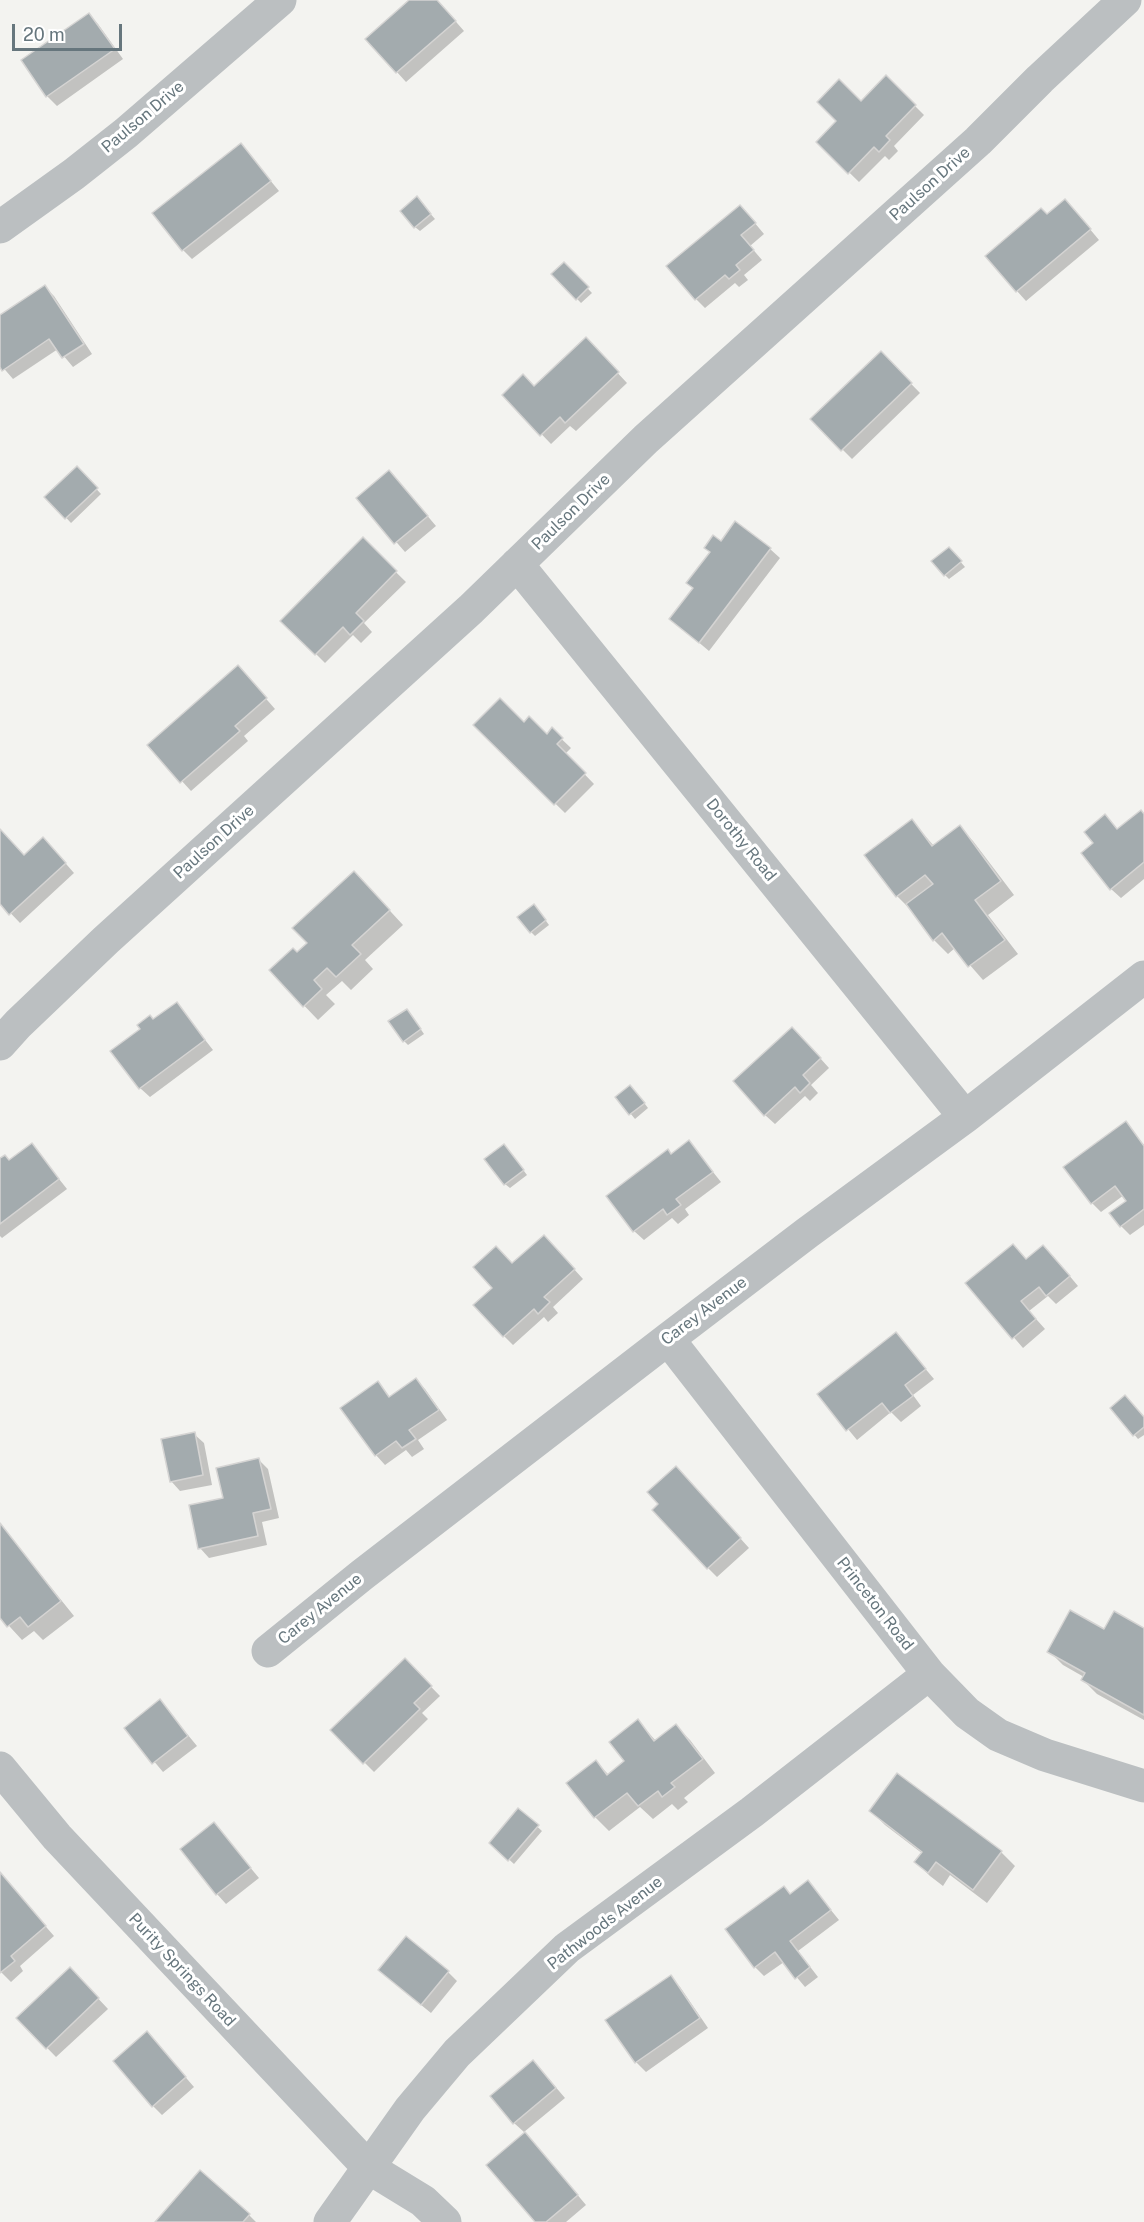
<!DOCTYPE html>
<html>
<head>
<meta charset="utf-8">
<style>
	body { margin:0 }
	#map { position:relative; width:1144px; height:2222px; overflow:hidden; background:#f3f3f0; font-family:"Public Sans",sans-serif }
	canvas { display:block }
	.scale { position:absolute; left:12px; top:24px; width:110px; height:27px; box-sizing:border-box; border:3px solid #66767d; border-top:0; padding-left:8px; font-size:18px; line-height:21px; white-space:nowrap; color:#66767d; -webkit-text-stroke:4px #fff; paint-order:stroke }
</style>
</head>
<body>
<div id="map">
<canvas width="1144" height="2222"></canvas>
<div class="scale">20 m</div>
</div>
<script>
const context = document.querySelector('canvas').getContext('2d');
context.lineJoin = 'round';
function fill(path, color) { context.fillStyle = color; context.fill(path, 'evenodd'); }
const poly = rows => new Path2D(rows.map(r => 'M' + r).join(''));
function trace(path, color, width, dash) { context.strokeStyle = color; context.lineWidth = width; context.lineCap = dash ? 'butt' : 'round'; context.setLineDash(dash || []); context.stroke(path); }
function label(font, color, halo, rows, align = 'center') {
  context.font = font + ' "Public Sans",sans-serif'; context.lineWidth = 6; context.setLineDash([]); context.textBaseline = 'middle'; context.strokeStyle = halo; context.fillStyle = color; for (const [text, x, y, turn = 0] of rows) {
    context.save(); context.translate(x, y); context.rotate((+turn || 0) * Math.PI / 180); context.textAlign = isNaN(turn) ? turn : align; if (halo) context.strokeText(text, 0, 0); context.fillText(text, 0, 0); context.restore();
  }
}
fill(poly([
	[411,0,437,0,464,31,406,82,367,39],
	[89,15,98,24,123,59,57,106,47,96,23,60],
	[886,77,924,115,894,146,898,151,889,160,885,156,859,182,818,142],
	[241,145,279,191,192,259,183,250],
	[421,203,435,219,420,231,415,227],
	[1074,210,1099,240,1026,301,1017,291,1047,216],
	[749,216,764,234,750,246,762,260,744,275,748,280,739,287,735,283,705,308,696,299],
	[564,264,592,293,581,303,553,274],
	[45,287,54,296,92,354,73,367,58,349,13,379,0,364,0,317],
	[586,339,627,383,576,431,570,426,551,444,504,395,534,387],
	[881,353,920,393,852,459,812,419],
	[77,468,101,494,71,523,47,497],
	[398,481,436,526,405,552,358,498],
	[363,540,406,582,364,623,372,632,361,643,353,635,325,663,283,621],
	[721,543,770,549,780,558,709,651,671,619,695,589],
	[953,553,965,567,949,579,945,575],
	[247,677,275,709,244,736,248,741,191,791,149,745],
	[524,724,547,736,552,730,571,748,565,754,594,784,565,813,475,725],
	[1144,816,1144,879,1121,898,1111,889,1118,830],
	[912,821,934,846,959,827,973,841,1014,895,988,915,1018,954,983,980,955,948,948,954,934,940,911,910,897,896,867,855],
	[0,830,24,857,53,849,74,873,20,923,0,902],
	[368,887,403,925,365,960,373,969,351,990,342,981,326,995,335,1004,318,1020,271,971,297,954],
	[538,910,549,925,535,936,531,932],
	[177,1004,213,1050,150,1097,140,1088,154,1021],
	[411,1015,424,1034,408,1045,404,1041],
	[802,1038,829,1068,811,1085,818,1093,810,1101,805,1096,775,1124,765,1115],
	[635,1091,648,1108,635,1119,617,1097],
	[1125,1123,1144,1145,1144,1225,1130,1235,1121,1226,1128,1201,1124,1195,1101,1212,1092,1203],
	[689,1142,721,1182,685,1209,689,1215,678,1224,672,1218,644,1240,634,1231,672,1155],
	[32,1145,67,1189,2,1238,0,1236,0,1160,10,1161],
	[508,1150,527,1175,510,1188,505,1184],
	[553,1246,583,1279,553,1307,558,1313,548,1322,544,1317,513,1345,504,1336,494,1288,513,1265],
	[1013,1246,1027,1260,1053,1256,1078,1286,1056,1304,1048,1296,1029,1311,1045,1329,1023,1348,967,1283],
	[896,1334,934,1379,913,1395,921,1406,901,1422,891,1412,857,1440,819,1394],
	[416,1380,425,1389,447,1420,418,1440,424,1449,412,1457,406,1450,385,1465,376,1455,378,1383,391,1398],
	[1112,1408,1144,1418,1144,1435,1138,1439],
	[194,1434,204,1443,212,1485,180,1491,171,1481],
	[259,1460,268,1469,279,1518,262,1522,267,1545,209,1558,200,1548,225,1499],
	[685,1477,749,1548,717,1577,708,1568],
	[0,1524,74,1616,43,1640,34,1631,22,1640,0,1616],
	[1144,1629,1144,1720,1097,1694,1083,1680,1084,1677,1063,1665,1049,1651,1105,1631],
	[405,1660,440,1696,422,1713,428,1719,374,1772,332,1730],
	[160,1701,197,1746,163,1772,126,1728],
	[638,1721,656,1741,676,1726,690,1740,715,1773,684,1798,688,1802,678,1810,672,1804,653,1819,640,1807,609,1831,595,1817,568,1784,596,1762,609,1775,626,1761],
	[519,1810,542,1831,514,1864,491,1843],
	[871,1811,1001,1852,1015,1866,987,1903,950,1875,943,1886,930,1876,916,1862,923,1854,885,1825],
	[214,1824,259,1878,226,1904,217,1894],
	[0,1874,54,1936,20,1966,23,1971,11,1982,0,1971],
	[808,1882,839,1920,798,1951,818,1977,805,1987,784,1962,764,1976,755,1967,791,1895],
	[448,1972,457,1981,431,2013,389,1979],
	[670,1977,680,1987,708,2028,646,2072,636,2062],
	[79,1978,108,2009,56,2057,18,2018],
	[156,2043,194,2087,162,2115,153,2106],
	[542,2071,565,2098,524,2132,514,2123],
	[534,2143,586,2205,566,2222,537,2222],
	[249,2215,256,2222,157,2222]
]), '#0003');
const building = poly([
	[409,0,437,0,456,21,396,73,365,39,409,0],
	[89,13,115,49,46,97,21,60,89,13],
	[886,75,916,105,886,136,890,140,879,152,874,147,848,174,816,142,836,121,817,102,839,79,861,101,886,75],
	[241,143,271,181,182,251,152,213,241,143],
	[417,196,431,214,414,228,400,211,417,196],
	[1065,199,1091,229,1016,292,985,256,1041,208,1047,214,1065,199],
	[740,205,756,223,741,235,754,250,736,265,740,270,729,279,725,275,695,300,666,266,740,205],
	[564,262,589,287,576,300,551,274,564,262],
	[45,285,84,344,62,358,49,339,2,371,0,367,0,315,45,285],
	[586,337,619,372,565,423,560,417,540,436,502,395,523,374,534,386,586,337],
	[881,351,912,383,841,451,810,419,881,351],
	[77,466,98,488,65,519,44,497,77,466],
	[389,470,428,516,394,544,356,498,389,470],
	[735,521,771,548,699,643,669,619,693,588,686,583,710,552,704,548,713,535,721,541,735,521],
	[363,537,397,571,356,613,364,621,350,635,343,627,315,655,280,621,363,537],
	[949,547,962,561,944,576,931,561,949,547],
	[238,665,267,698,235,726,240,731,180,783,147,745,238,665],
	[500,698,524,722,529,716,547,734,552,727,563,738,557,744,586,773,554,805,473,725,500,698],
	[1141,810,1144,814,1144,862,1110,890,1081,853,1093,843,1084,832,1105,814,1117,829,1141,810],
	[912,819,932,846,960,825,1001,881,975,900,1005,940,968,967,942,933,933,941,906,904,933,884,925,875,896,897,864,855,912,819],
	[0,829,24,855,43,837,66,863,9,915,0,904,0,829],
	[354,871,390,910,352,945,361,954,336,977,327,968,314,980,322,989,303,1007,269,970,293,948,297,952,307,943,292,928,354,871],
	[534,904,546,920,530,933,517,917,534,904],
	[177,1002,205,1040,139,1089,110,1051,140,1029,137,1025,150,1015,153,1019,177,1002],
	[407,1009,421,1029,403,1042,388,1021,407,1009],
	[792,1027,821,1058,803,1075,810,1083,800,1093,795,1087,764,1116,733,1081,792,1027],
	[630,1085,645,1103,629,1115,615,1097,630,1085],
	[1126,1121,1144,1146,1144,1209,1120,1227,1109,1213,1126,1201,1115,1186,1091,1204,1063,1167,1126,1121],
	[689,1140,713,1172,676,1199,681,1205,667,1215,663,1209,633,1232,606,1196,668,1149,671,1154,689,1140],
	[32,1143,59,1179,0,1224,0,1158,5,1155,9,1160,32,1143],
	[504,1144,524,1170,504,1185,484,1159,504,1144],
	[544,1235,575,1269,544,1297,550,1302,538,1314,534,1309,503,1337,473,1305,492,1288,473,1267,496,1246,512,1263,544,1235],
	[1013,1244,1026,1259,1043,1245,1070,1276,1046,1296,1039,1287,1021,1301,1036,1319,1012,1339,965,1283,1013,1244],
	[896,1332,926,1369,905,1385,913,1396,890,1413,882,1403,846,1431,817,1394,896,1332],
	[416,1378,439,1410,409,1430,416,1439,402,1448,396,1441,375,1456,340,1408,378,1381,389,1397,416,1378],
	[1125,1395,1144,1417,1144,1427,1133,1436,1110,1408,1125,1395],
	[195,1432,203,1475,170,1482,161,1439,195,1432],
	[259,1458,271,1509,253,1513,258,1536,198,1549,189,1505,223,1498,216,1468,259,1458],
	[676,1466,741,1538,707,1569,652,1510,658,1504,647,1492,676,1466],
	[0,1523,61,1601,28,1627,20,1617,7,1627,0,1618,0,1523],
	[1070,1610,1104,1629,1114,1611,1144,1628,1144,1715,1081,1680,1085,1673,1047,1652,1070,1610],
	[405,1658,432,1686,414,1703,420,1709,363,1764,330,1730,405,1658],
	[160,1699,188,1736,152,1764,124,1728,160,1699],
	[638,1719,654,1741,676,1724,703,1759,671,1783,675,1787,662,1797,658,1791,638,1806,627,1793,594,1818,566,1783,596,1760,607,1775,624,1761,609,1742,638,1719],
	[897,1773,1002,1851,973,1890,936,1862,928,1873,914,1862,922,1852,869,1811,897,1773],
	[518,1808,539,1825,508,1861,489,1843,518,1808],
	[214,1822,251,1868,216,1895,180,1849,214,1822],
	[0,1872,46,1926,11,1956,15,1961,0,1973,0,1872],
	[808,1880,831,1910,790,1941,810,1967,795,1979,775,1952,754,1968,725,1929,784,1886,790,1894,808,1880],
	[406,1936,449,1971,421,2005,378,1970,406,1936],
	[70,1967,99,1998,46,2049,16,2018,70,1967],
	[671,1975,700,2018,635,2063,605,2020,671,1975],
	[147,2031,186,2077,152,2107,113,2061,147,2031],
	[533,2060,556,2088,513,2124,490,2096,533,2060],
	[525,2132,578,2195,546,2222,535,2222,486,2165,525,2132],
	[200,2170,250,2214,243,2222,155,2222,200,2170]
]);
fill(building, '#a3abae');
trace(building, '#d5d4d3', 1.5);
trace(poly([
	[0,227,74,174,126,133,280,0],
	[517,564,965,1117],
	[0,1044,18,1024,106,940,471,609,646,439,978,141,1040,79,1125,0],
	[668,1339,929,1674,967,1713,998,1735,1045,1755,1144,1786],
	[268,1651,362,1575,668,1339,807,1233,965,1117,1144,977],
	[0,1768,57,1837,369,2168,423,2201,445,2222],
	[330,2222,410,2109,457,2053,567,1948,752,1812,929,1674]
]), '#bbbfc1', 33);
label('16px', '#66767d', '#fff', [
	["Paulson Drive",143,117,-40],
	["Paulson Drive",930,184,-42],
	["Paulson Drive",571,512,-44],
	["Dorothy Road",741,840,51],
	["Paulson Drive",214,842,-42],
	["Carey Avenue",704,1311,-37],
	["Princeton Road",875,1604,52],
	["Carey Avenue",320,1609,-39],
	["Pathwoods Avenue",605,1923,-38],
	["Purity Springs Road",182,1970,47]
]);
</script>
</body>
</html>
